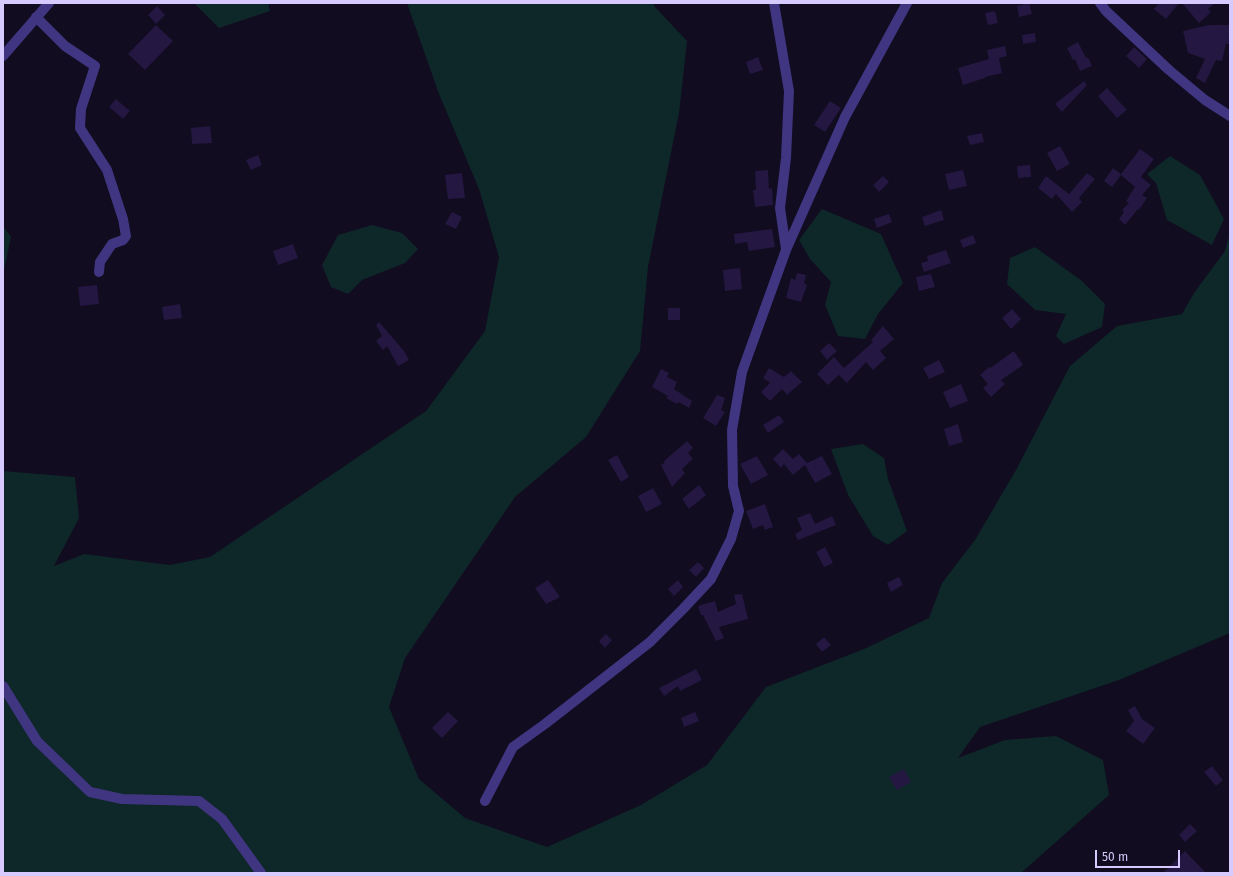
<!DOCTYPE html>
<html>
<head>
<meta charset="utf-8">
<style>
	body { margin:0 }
	#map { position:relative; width:1233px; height:876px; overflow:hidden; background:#110c1f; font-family:"Fira Sans",sans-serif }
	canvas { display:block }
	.frame { position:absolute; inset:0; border:4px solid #d6caff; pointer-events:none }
	.scale { position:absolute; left:1095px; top:850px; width:85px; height:18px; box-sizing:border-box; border:2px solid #d6caff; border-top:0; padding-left:5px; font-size:12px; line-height:14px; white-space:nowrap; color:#d6caff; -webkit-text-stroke:3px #110c1f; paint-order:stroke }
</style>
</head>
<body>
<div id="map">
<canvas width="1233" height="876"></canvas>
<div class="frame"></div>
<div class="scale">50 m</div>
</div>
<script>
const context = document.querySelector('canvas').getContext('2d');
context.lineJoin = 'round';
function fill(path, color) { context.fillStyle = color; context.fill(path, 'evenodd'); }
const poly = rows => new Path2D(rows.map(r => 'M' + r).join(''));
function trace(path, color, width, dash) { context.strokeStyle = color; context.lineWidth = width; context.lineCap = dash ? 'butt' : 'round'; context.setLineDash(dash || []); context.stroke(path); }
fill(poly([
	[194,3,268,3,270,11,219,28],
	[407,3,653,3,655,7,687,41,679,113,648,267,640,351,586,437,515,497,405,658,389,707,419,779,465,818,547,847,641,805,707,765,766,687,864,649,929,618,942,583,975,540,1016,470,1070,366,1117,326,1182,314,1194,293,1225,251,1230,233,1230,633,1119,680,980,727,958,758,1005,740,1056,736,1103,760,1109,795,1021,873,3,873,3,471,75,477,79,518,54,566,84,554,170,565,210,557,426,411,485,331,499,257,479,189,439,94],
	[1170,156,1200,175,1224,219,1212,245,1167,220,1156,183,1147,174],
	[822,209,881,234,903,283,878,314,865,339,838,336,825,305,831,282,810,259,799,240],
	[372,225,402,233,418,249,405,263,362,280,348,294,331,287,322,265,338,235],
	[3,226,11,237,3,275],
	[1035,247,1082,281,1105,304,1102,327,1064,344,1056,336,1066,314,1035,310,1007,284,1010,258],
	[863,444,884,458,888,479,907,531,888,545,873,536,848,495,831,449]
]), '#0e2729');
fill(poly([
	[1029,3,1032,14,1019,17,1017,6],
	[1159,3,1179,3,1166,19,1154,9],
	[1182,3,1215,3,1208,9,1211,12,1199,23],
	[157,6,165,15,156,24,148,15],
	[995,11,998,23,988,25,985,13],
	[156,25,173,41,145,70,128,54],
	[1209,25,1230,25,1230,44,1226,44,1222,61,1216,60,1205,83,1196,78,1205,59,1188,53,1183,31],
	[1035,33,1036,42,1023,44,1022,35],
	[1078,42,1086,58,1088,57,1092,66,1080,71,1075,59,1073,60,1067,48],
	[1005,46,1007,56,999,58,1002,73,985,77,985,78,963,85,958,68,989,59,987,50],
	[1134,47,1147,59,1139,68,1126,56],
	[758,57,763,70,750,74,746,62],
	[1084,81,1087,85,1062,112,1055,104],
	[1107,88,1127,110,1117,118,1098,96],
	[116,99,130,111,123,119,109,107],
	[830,101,841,108,825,132,814,125],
	[210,126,212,143,192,144,191,128],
	[982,133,984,142,970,145,967,136],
	[1060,146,1070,164,1057,171,1047,153],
	[1140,149,1154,159,1141,177,1151,185,1142,195,1147,198,1139,210,1138,209,1125,225,1119,219,1124,212,1122,210,1129,203,1126,201,1135,187,1121,175,1112,187,1104,181,1113,168,1121,174],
	[258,155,262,165,251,170,246,160],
	[1030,165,1031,177,1018,178,1017,166],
	[768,170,769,189,772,188,773,205,755,207,753,190,756,190,755,171],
	[963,170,967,186,949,190,945,174],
	[462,173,465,198,448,199,445,175],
	[1087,173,1095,179,1079,198,1082,202,1072,212,1056,194,1052,199,1038,188,1046,176,1069,194],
	[883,176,889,182,879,192,873,185],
	[941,210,944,220,925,226,922,217],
	[452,212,462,217,456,229,445,224],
	[889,214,892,222,877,228,874,219],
	[772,229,775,247,749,251,747,242,735,244,734,234],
	[973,235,976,243,963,248,960,240],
	[293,244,298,258,278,265,273,251],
	[946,250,951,263,924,272,921,263,928,261,927,256],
	[740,268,742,289,725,291,723,270],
	[797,273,806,275,804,283,807,285,801,302,786,298,791,278,795,280],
	[931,274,935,287,919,291,916,277],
	[97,285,99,304,80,306,78,287],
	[180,304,182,318,164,320,162,307],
	[668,308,680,308,680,320,668,320],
	[1012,309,1021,319,1011,329,1002,318],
	[379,322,404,351,409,360,398,366,387,346,383,350,376,341,382,336,376,325],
	[883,326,894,339,880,351,886,358,873,370,866,362,847,383,839,375,828,385,817,374,834,357,844,368,873,342,871,340],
	[829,343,837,351,827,360,820,351],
	[1014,351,1023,365,1001,380,1005,384,991,397,983,388,988,384,980,375,989,367,990,368],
	[939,360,945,372,929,379,923,368],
	[769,368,784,377,791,371,802,382,787,395,782,389,770,401,761,392,770,383,763,378],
	[661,369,669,373,667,377,677,382,674,389,692,401,689,408,679,402,677,404,666,398,668,396,652,387],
	[961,384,968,401,950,408,943,392],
	[717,395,725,398,721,410,725,412,716,426,703,418],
	[779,415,784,422,768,433,763,425],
	[958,424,963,442,949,446,944,429],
	[687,441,693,448,688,453,693,459,682,469,685,473,672,487,661,465,665,462,664,461],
	[783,449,793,459,799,454,807,463,822,456,832,474,815,483,805,465,793,475,784,464,781,468,773,459],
	[617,455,629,477,621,482,608,460],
	[757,456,768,475,751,484,740,464],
	[699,485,706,495,689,509,682,499],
	[653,488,662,504,646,512,638,496],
	[765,504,773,527,765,530,763,525,753,529,746,511],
	[810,513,815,524,832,516,836,525,798,540,795,534,802,530,797,518],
	[825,547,833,563,824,567,816,552],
	[698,562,704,568,696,577,689,570],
	[899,577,903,585,891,592,887,583],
	[548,580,560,597,546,604,535,588],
	[678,580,683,587,674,596,668,589],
	[742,594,748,619,719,627,724,638,716,641,703,615,701,615,698,606,715,601,718,612,736,604,734,595],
	[606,634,612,640,605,648,599,641],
	[824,637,831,645,822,652,816,644],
	[696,669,702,680,680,691,678,686,664,696,659,688],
	[1135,706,1142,719,1155,728,1143,744,1126,731,1134,721,1128,710],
	[448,712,458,721,442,738,432,728],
	[695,712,699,721,684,727,681,718],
	[1212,766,1223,780,1216,786,1204,772],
	[904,769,911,782,897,790,889,777],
	[1190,824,1197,831,1185,842,1179,835],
	[1185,851,1206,873,1163,873]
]), '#241741');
trace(poly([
	[774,3,789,91,786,158,780,208,786,249],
	[1100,3,1106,11,1169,70,1205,100,1230,116],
	[36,17,65,46,95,66,81,109,80,128,107,170,123,219,126,236,123,240,112,244,100,262,99,272],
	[3,56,49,3],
	[3,686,37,741,90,792,122,799,199,801,222,819,261,873],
	[485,801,513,747,545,724,650,642,683,609,711,579,731,539,739,511,733,486,732,430,742,372,747,358,786,250,845,117,907,3]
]), '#403580', 10);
</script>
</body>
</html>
